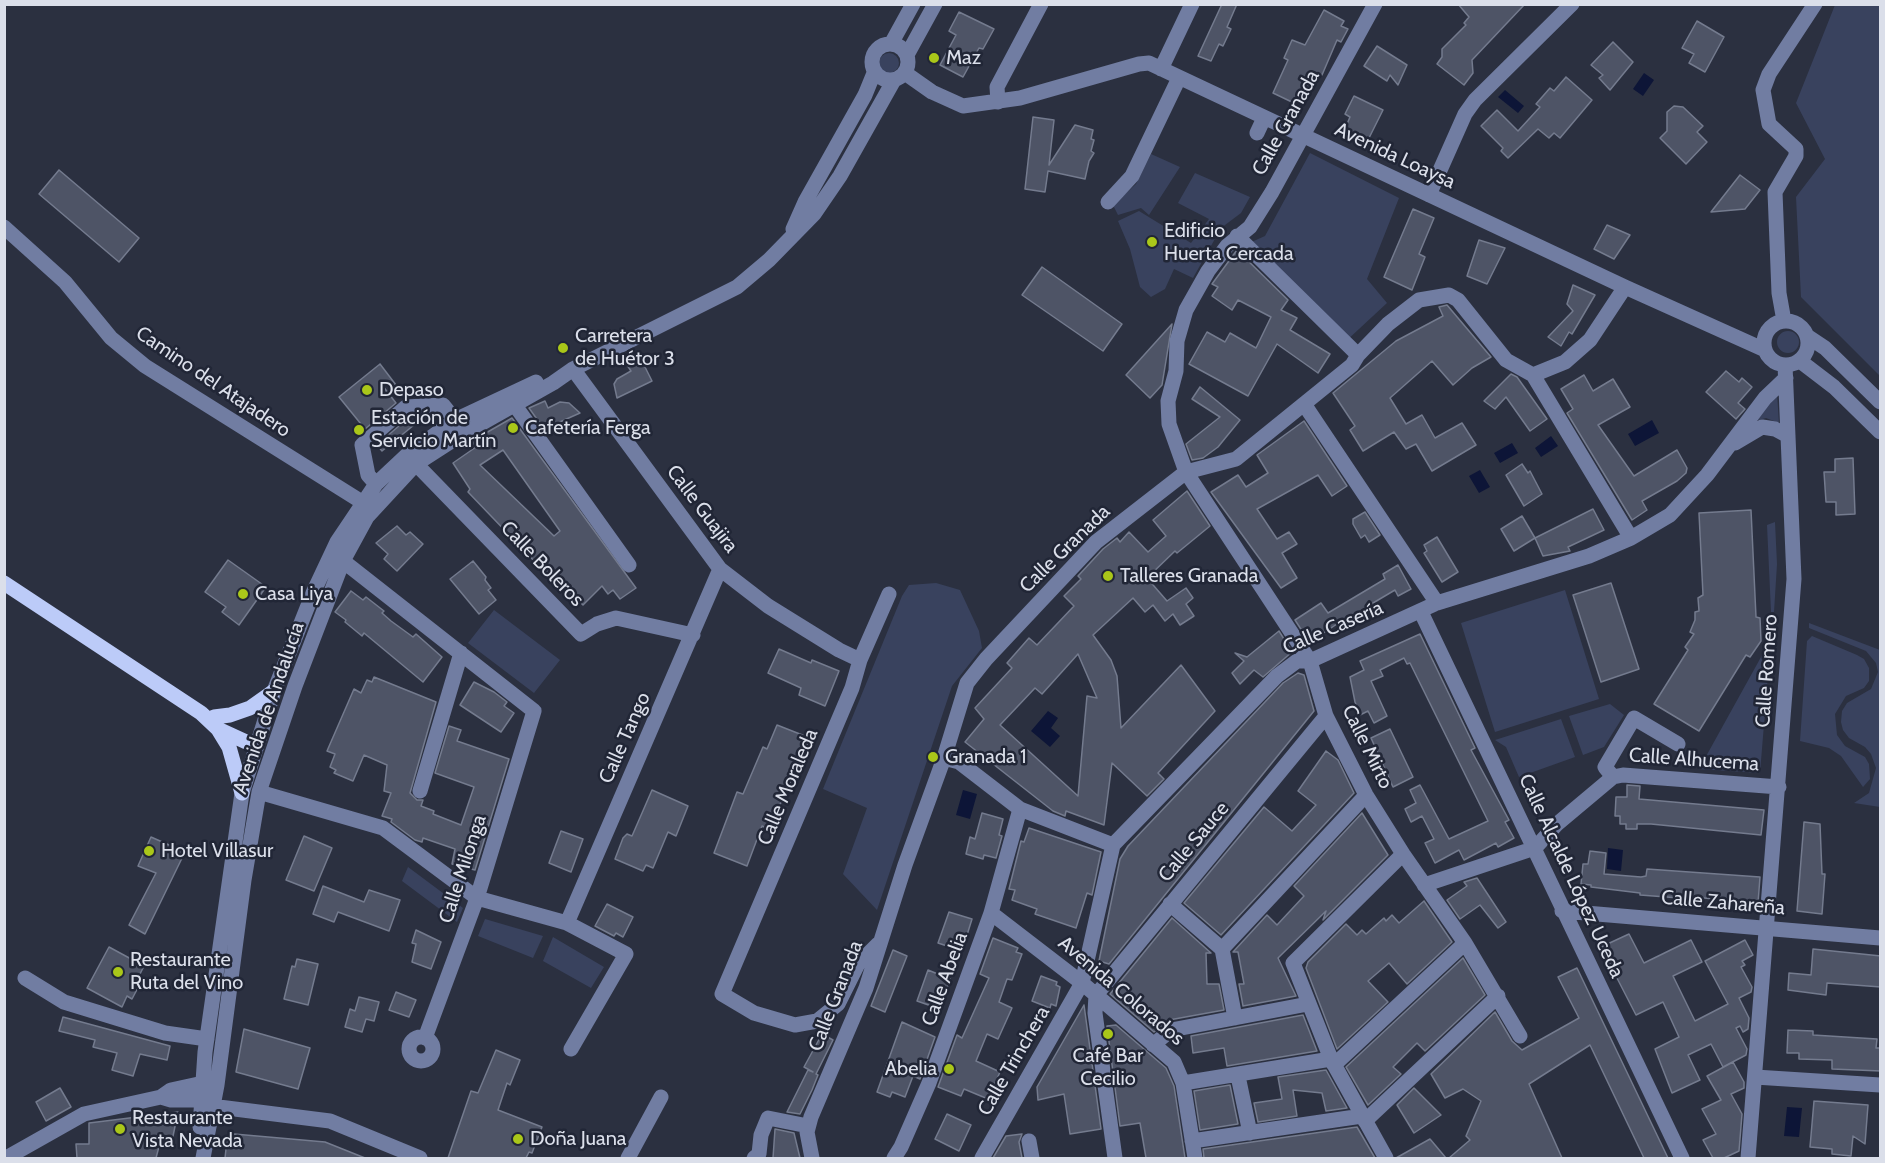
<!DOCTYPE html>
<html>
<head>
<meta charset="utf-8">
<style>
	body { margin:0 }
	#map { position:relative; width:1885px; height:1163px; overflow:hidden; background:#2b3040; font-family:Cabin,sans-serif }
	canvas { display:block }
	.frame { position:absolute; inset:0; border:6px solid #dbdfea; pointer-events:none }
</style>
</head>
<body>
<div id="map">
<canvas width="1885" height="1163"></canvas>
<div class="frame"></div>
</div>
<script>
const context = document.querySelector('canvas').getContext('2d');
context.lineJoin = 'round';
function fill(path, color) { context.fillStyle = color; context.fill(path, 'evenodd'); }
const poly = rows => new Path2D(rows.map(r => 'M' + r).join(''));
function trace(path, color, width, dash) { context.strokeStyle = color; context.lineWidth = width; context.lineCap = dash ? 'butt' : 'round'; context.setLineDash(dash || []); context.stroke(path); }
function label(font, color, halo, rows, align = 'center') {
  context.font = font + ' Cabin,sans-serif'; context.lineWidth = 5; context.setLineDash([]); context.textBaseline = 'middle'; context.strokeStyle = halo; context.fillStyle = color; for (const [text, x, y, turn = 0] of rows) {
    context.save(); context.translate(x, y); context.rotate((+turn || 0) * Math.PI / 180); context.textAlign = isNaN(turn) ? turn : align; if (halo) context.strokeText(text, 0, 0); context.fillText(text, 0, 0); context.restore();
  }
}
fill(poly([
	[1835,5,1880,5,1880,376,1801,297,1796,197,1825,159,1796,103],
	'879 63a10 10 0 1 1 20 0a10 10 0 1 1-20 0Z',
	[1310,153,1399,198,1367,279,1387,303,1345,342,1247,244,1265,236],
	[1151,154,1180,167,1149,215,1141,208,1118,215,1113,205,1136,184],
	[1195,173,1250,197,1241,213,1221,228,1193,278,1174,269,1165,289,1151,297,1140,287,1130,249,1118,221,1139,211,1191,243,1209,219,1178,203],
	'1777 342a11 11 0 1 1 22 0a11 11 0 1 1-22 0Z',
	[1777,393,1779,423,1766,418,1755,421],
	[1775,522,1777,564,1774,612,1771,612,1767,525],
	[936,583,960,590,979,631,982,648,952,686,877,910,843,874,867,808,823,789,902,596,909,585],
	[1565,590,1599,699,1495,732,1461,623],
	[494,610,560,660,534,693,468,643],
	[1809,623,1880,650,1880,807,1854,803,1869,793,1876,768,1871,754,1865,747,1849,738,1843,730,1841,722,1842,711,1847,703,1871,689,1878,672,1876,663,1866,651,1809,628],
	[1812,636,1857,655,1864,659,1869,668,1869,681,1864,688,1846,696,1835,714,1837,735,1845,746,1865,757,1869,764,1870,779,1863,787,1841,756,1829,748,1800,741,1807,641],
	[1771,639,1760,773,1699,769],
	[1610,704,1624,715,1604,747,1583,755,1569,716],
	[1561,719,1575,757,1519,777,1506,747,1495,740],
	[408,867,463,908,457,922,402,881],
	[485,919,543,936,533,958,478,936],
	[553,937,604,967,591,988,543,961]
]), '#39425e');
fill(poly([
	[1644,73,1654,80,1643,96,1633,89],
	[1505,90,1524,106,1518,113,1498,97],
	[1652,420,1659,433,1635,446,1628,434],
	[1551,436,1558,446,1541,457,1535,448],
	[1512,443,1518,453,1500,463,1494,453],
	[1480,470,1490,487,1479,493,1469,476],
	[1048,711,1058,718,1051,728,1060,736,1050,747,1031,731],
	[963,790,977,794,970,819,956,815],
	[1608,848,1623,850,1621,871,1607,869],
	[1787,1107,1802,1108,1799,1137,1784,1136]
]), '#0d1537');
const building = poly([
	[1222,4,1237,4,1227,27,1231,29,1223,46,1219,44,1211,61,1198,56,1222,4],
	[1458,4,1525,4,1472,60,1473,73,1464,85,1437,64,1442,57,1442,49,1466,25,1464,23,1469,17,1458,4],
	[1324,10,1344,21,1341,26,1348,29,1341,42,1337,40,1322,75,1320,74,1307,97,1294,103,1273,93,1288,60,1284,58,1292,40,1305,45,1324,10],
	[959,12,994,29,983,49,979,48,963,77,940,65,956,35,949,31,959,12],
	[1697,21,1724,37,1705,72,1689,63,1694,54,1682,48,1697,21],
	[1613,42,1633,62,1610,90,1599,78,1603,75,1591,65,1613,42],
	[1377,46,1407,65,1398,85,1390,75,1387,81,1364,66,1377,46],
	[1566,77,1592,100,1560,138,1554,133,1549,138,1538,129,1508,158,1501,151,1503,148,1481,126,1497,110,1518,131,1540,107,1536,104,1550,88,1554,91,1566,77],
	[1354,96,1383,110,1367,142,1344,131,1350,117,1345,114,1354,96],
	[1674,106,1683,107,1703,126,1697,132,1707,142,1686,164,1660,138,1667,131,1667,112,1674,106],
	[1033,117,1054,120,1049,165,1075,125,1093,130,1091,139,1094,140,1091,151,1094,153,1089,161,1085,179,1048,171,1045,192,1025,189,1033,117],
	[59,170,139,238,119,262,39,194,59,170],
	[1740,175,1760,190,1745,209,1711,212,1740,175],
	[1413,209,1434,218,1419,254,1425,257,1412,290,1384,277,1413,209],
	[1607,225,1630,235,1614,259,1594,249,1607,225],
	[1479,240,1505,248,1487,284,1467,276,1479,240],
	[1237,250,1288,300,1281,310,1297,318,1290,330,1330,354,1318,373,1277,344,1248,396,1189,364,1207,332,1225,342,1230,333,1256,348,1271,317,1238,300,1232,310,1212,296,1218,287,1212,284,1237,250],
	[1042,267,1122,324,1103,351,1022,295,1042,267],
	[1573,285,1595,295,1572,334,1569,332,1561,346,1548,337,1573,311,1567,304,1573,285],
	[1447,305,1491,357,1472,368,1453,385,1432,361,1390,398,1406,424,1422,415,1435,438,1462,423,1476,445,1432,471,1416,444,1406,449,1394,432,1363,451,1350,430,1355,426,1333,393,1396,341,1443,316,1439,307,1447,305],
	[1172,324,1162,385,1150,398,1126,375,1172,324],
	[641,359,652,381,617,398,614,384,617,379,631,371,627,365,641,359],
	[380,364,396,385,382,385,396,403,365,429,339,397,380,364],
	[1726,371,1739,382,1742,378,1752,387,1738,403,1745,409,1736,419,1706,392,1726,371],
	[1511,374,1517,377,1547,419,1530,431,1506,397,1495,409,1484,401,1511,374],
	[1584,375,1593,391,1613,379,1630,407,1598,425,1634,476,1677,450,1687,468,1686,473,1677,481,1642,501,1647,510,1632,520,1567,413,1573,409,1561,389,1584,375],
	[1200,387,1240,420,1218,447,1203,458,1192,460,1186,444,1220,417,1192,399,1200,387],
	[545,401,548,408,560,402,569,403,580,413,544,429,529,408,545,401],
	[408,418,414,425,382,451,377,445,408,418],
	[512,418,636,588,620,599,613,590,608,594,602,586,583,605,564,587,561,589,468,492,470,489,453,463,476,447,472,441,512,418],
	[503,450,560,531,554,536,480,465,503,450],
	[1304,421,1347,486,1332,496,1318,475,1257,509,1277,539,1289,532,1297,544,1282,553,1297,578,1281,588,1211,492,1238,475,1246,487,1268,473,1257,455,1304,421],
	[1853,458,1855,514,1836,515,1836,502,1826,502,1824,472,1835,472,1835,459,1853,458],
	[1522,464,1528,473,1530,471,1542,494,1524,506,1506,475,1522,464],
	[1187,491,1210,526,1177,553,1175,551,1147,578,1167,601,1186,588,1193,598,1186,604,1194,616,1180,625,1173,614,1165,621,1153,605,1145,612,1133,598,1093,635,1111,660,1117,676,1121,728,1181,665,1215,711,1158,773,1164,779,1147,796,1112,763,1104,825,1066,811,1065,816,1053,811,965,742,984,719,975,708,1012,668,1007,663,1029,638,1037,645,1074,606,1064,596,1081,579,1078,576,1103,549,1117,538,1120,542,1129,532,1148,552,1166,536,1153,520,1187,491],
	[1078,654,1097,698,1087,696,1078,796,1000,725,1035,688,1042,694,1078,654],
	[1593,509,1604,530,1568,547,1570,551,1543,556,1535,538,1593,509],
	[1751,510,1756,617,1760,618,1761,641,1750,657,1746,655,1699,731,1654,704,1688,650,1685,647,1694,634,1690,632,1695,620,1695,612,1699,611,1698,598,1703,595,1699,513,1751,510],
	[1365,512,1380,535,1369,542,1365,535,1361,538,1353,524,1353,519,1365,512],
	[1522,516,1535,538,1514,551,1501,529,1522,516],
	[397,526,406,535,410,532,423,544,397,571,384,559,388,554,376,543,397,526],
	[1437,537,1458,572,1442,582,1424,553,1427,551,1424,545,1437,537],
	[228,560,266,587,239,625,222,612,226,607,205,592,228,560],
	[473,561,486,577,485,580,491,588,488,590,496,600,479,614,450,579,473,561],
	[1398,565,1411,589,1398,596,1395,590,1373,603,1369,608,1372,613,1354,623,1349,616,1313,640,1311,638,1308,640,1295,620,1321,603,1328,613,1385,579,1383,574,1398,565],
	[1611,583,1639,669,1601,682,1573,595,1611,583],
	[351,591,363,600,366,597,384,611,382,613,391,621,413,637,416,634,442,657,423,682,364,633,362,636,345,622,346,620,335,612,351,591],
	[1279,631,1292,652,1263,677,1254,670,1240,684,1232,673,1244,661,1235,653,1247,657,1279,631],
	[1420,634,1475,748,1471,750,1509,820,1505,822,1514,838,1498,847,1496,843,1464,860,1459,850,1435,863,1425,843,1434,839,1422,816,1411,822,1405,809,1416,803,1410,790,1420,785,1449,839,1488,821,1410,663,1407,664,1404,658,1380,670,1383,676,1371,681,1387,716,1374,723,1368,711,1360,715,1355,702,1350,677,1364,670,1360,661,1420,634],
	[779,649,811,663,812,660,839,671,825,706,799,695,801,688,768,673,779,649],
	[1298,673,1304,675,1314,711,1109,964,1099,961,1120,859,1128,846,1283,683,1298,673],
	[374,677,436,702,410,793,417,800,423,800,421,806,434,811,433,814,461,825,474,787,435,773,449,726,461,730,457,741,509,759,475,870,452,864,455,849,423,838,422,842,415,840,391,822,392,819,382,816,391,793,384,791,387,765,364,755,353,781,334,773,336,770,330,767,335,754,327,751,354,689,361,693,367,680,372,682,374,677],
	[474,682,494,692,507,702,504,706,514,713,501,732,460,705,474,682],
	[777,725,810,738,769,829,762,826,747,866,714,853,737,792,743,794,763,747,767,749,777,725],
	[1390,729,1413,777,1393,787,1371,738,1390,729],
	[1326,751,1338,760,1354,793,1221,935,1184,903,1264,807,1292,831,1316,805,1298,791,1326,751],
	[1627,785,1640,786,1639,799,1764,810,1761,835,1651,824,1637,824,1637,829,1626,829,1626,824,1620,824,1620,816,1615,816,1616,797,1627,797,1627,785],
	[652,790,688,806,676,836,668,832,653,868,646,865,643,871,615,859,623,838,627,834,632,836,652,790],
	[982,813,1003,819,999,835,1002,836,996,858,984,855,983,859,966,854,970,837,975,839,982,813],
	[1362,813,1388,855,1323,920,1326,911,1278,958,1296,996,1243,1006,1239,984,1244,984,1238,952,1233,952,1267,915,1277,925,1304,896,1294,886,1362,813],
	[1804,822,1820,824,1822,874,1825,874,1822,914,1797,911,1804,822],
	[1029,828,1101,852,1092,895,1087,893,1076,928,1035,914,1037,909,1012,900,1015,890,1009,889,1021,841,1024,842,1029,828],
	[561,831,583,839,571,872,549,863,561,831],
	[304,836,332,848,314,891,286,880,304,836],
	[151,837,185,852,145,934,129,925,156,873,138,866,151,837],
	[1590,851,1606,853,1604,874,1641,877,1646,876,1647,869,1760,877,1758,903,1693,897,1693,899,1640,895,1640,893,1591,887,1591,885,1581,884,1583,864,1588,864,1590,851],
	[1477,878,1506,922,1498,928,1480,905,1460,919,1447,900,1467,886,1464,882,1477,878],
	[323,886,364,902,369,890,400,900,389,931,338,912,334,922,313,914,323,886],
	[1424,901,1452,942,1407,984,1389,963,1368,981,1388,1002,1337,1049,1306,968,1308,962,1346,924,1357,935,1362,930,1366,934,1384,918,1386,921,1392,915,1399,923,1424,901],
	[607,904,633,917,623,937,616,933,614,936,595,926,607,904],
	[949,912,972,919,962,951,938,943,949,912],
	[1172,918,1211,953,1206,953,1207,984,1219,984,1224,1010,1169,1020,1154,1032,1110,994,1172,918],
	[416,930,441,942,431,969,412,962,416,944,412,943,416,930],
	[1629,934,1644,963,1691,940,1702,962,1673,976,1695,1021,1728,1004,1705,961,1745,940,1753,955,1742,961,1745,965,1741,967,1752,987,1751,992,1739,998,1749,1018,1748,1029,1743,1032,1740,1026,1736,1028,1747,1049,1746,1055,1723,1067,1711,1044,1688,1055,1700,1080,1672,1093,1655,1049,1679,1037,1663,1002,1636,1015,1601,947,1629,934],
	[993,938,1018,948,1016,952,1022,954,1012,980,1007,979,999,1002,1012,1008,998,1039,987,1034,976,1061,1000,1072,988,1099,964,1089,961,1096,938,1087,957,1035,962,1038,989,978,980,974,993,938],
	[109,947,144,966,138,978,142,980,132,999,127,996,122,1007,87,988,109,947],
	[1813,949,1881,956,1881,987,1827,983,1826,995,1788,990,1789,973,1811,975,1813,949],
	[893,950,907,956,885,1012,871,1006,893,950],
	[1463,958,1485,995,1425,1051,1417,1043,1393,1067,1401,1074,1368,1105,1346,1067,1463,958],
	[297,959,318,964,308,1005,284,999,292,966,295,967,297,959],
	[1577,968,1668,1158,1644,1158,1590,1045,1529,1084,1562,1158,1449,1158,1470,1140,1466,1136,1481,1101,1463,1089,1445,1098,1431,1074,1495,1012,1512,1041,1522,1050,1579,1018,1558,977,1577,968],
	[928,970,950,979,940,1009,917,1001,928,970],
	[1041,976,1057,982,1056,985,1060,987,1056,1006,1051,1004,1050,1008,1032,1001,1041,976],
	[396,992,416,1000,409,1017,389,1010,396,992],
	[359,997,379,1002,374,1021,366,1019,362,1032,345,1027,350,1009,355,1011,359,997],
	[1084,1005,1101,1129,1070,1134,1064,1094,1038,1100,1037,1087,1084,1005],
	[1303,1015,1317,1051,1227,1066,1224,1048,1193,1053,1191,1036,1303,1015],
	[63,1017,170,1046,167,1060,140,1054,133,1076,112,1070,117,1053,93,1047,95,1040,59,1031,63,1017],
	[902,1022,935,1037,920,1079,913,1076,905,1097,892,1092,890,1097,877,1092,902,1022],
	[1116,1025,1166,1068,1174,1086,1185,1158,1146,1158,1140,1123,1120,1126,1107,1026,1116,1025],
	[244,1029,310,1048,298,1089,236,1072,244,1029],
	[1788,1030,1813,1031,1813,1035,1877,1039,1876,1048,1881,1048,1881,1071,1832,1069,1832,1060,1799,1059,1799,1053,1787,1053,1788,1030],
	[822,1034,833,1040,816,1074,818,1075,812,1090,800,1114,787,1112,808,1070,813,1072,804,1067,822,1034],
	[496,1050,520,1060,510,1085,507,1083,498,1110,542,1127,532,1153,529,1152,526,1158,448,1158,471,1091,478,1093,496,1050],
	[1733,1062,1744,1082,1744,1088,1731,1094,1742,1114,1739,1151,1724,1158,1713,1158,1703,1140,1716,1134,1702,1109,1721,1100,1707,1076,1733,1062],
	[1326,1070,1347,1108,1326,1111,1322,1093,1293,1090,1297,1116,1258,1122,1254,1103,1282,1099,1278,1077,1326,1070],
	[1230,1085,1238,1124,1200,1130,1194,1091,1230,1085],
	[60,1088,71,1107,46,1121,36,1102,60,1088],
	[1414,1088,1441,1115,1414,1133,1397,1105,1414,1088],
	[1814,1101,1868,1105,1865,1144,1853,1136,1851,1156,1832,1154,1832,1149,1810,1147,1814,1101],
	[178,1112,172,1141,161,1139,156,1158,77,1158,76,1144,89,1144,89,1123,178,1112],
	[947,1114,971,1125,959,1151,935,1139,947,1114],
	[1357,1127,1375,1158,1204,1158,1203,1149,1357,1127],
	[775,1129,794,1133,800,1158,773,1158,775,1129],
	[234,1134,325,1142,365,1158,225,1158,227,1140,234,1134],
	[1022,1134,1019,1142,1022,1158,993,1158,1006,1136,1022,1134],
	[1430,1139,1446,1158,1396,1158,1430,1139]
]);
fill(building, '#4e5466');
trace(building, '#747b8e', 1.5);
trace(poly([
	[1375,4,1272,192,1250,227,1227,246,1208,271,1186,310,1177,341,1176,371,1168,401,1169,424,1186,472,1310,661,1326,716,1366,795,1403,854,1465,943,1520,1036],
	[891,44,913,4],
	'872 62a18 18 0 1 1 36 0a18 18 0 1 1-36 0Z',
	[907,55,935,4],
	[1161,69,1192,4],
	[905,73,932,92,963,106,1020,98,1139,64,1149,63,1625,287,1765,350],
	[998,102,997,87,1041,4],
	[1257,133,1264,118],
	[1429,195,1465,114,1475,100,1572,4],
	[1108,202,1132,176,1179,78],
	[4,227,65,282,111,338,145,366,362,502],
	[793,229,805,202,865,95,874,73],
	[1237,236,1358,355],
	[1784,321,1779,293,1775,192,1796,156,1796,149,1769,124,1763,90,1769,74,1815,4],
	'1764 343a22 22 0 1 1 44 0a22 22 0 1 1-44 0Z',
	[1807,336,1825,348,1880,402],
	[1800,361,1834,387,1880,432],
	[573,369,720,569,768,606,839,650,860,660],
	[1533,375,1631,538],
	[514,404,629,565],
	[1304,404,1437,603],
	[1735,443,1762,427,1775,429,1788,436],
	[419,457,416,464,581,634,597,624,616,618,693,635],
	[376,484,368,475,362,445,406,407,443,405,455,420,453,428],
	[343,561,534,711,477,898,425,1038],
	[1421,612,1682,1158],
	[944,758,959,762,1020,809,1113,845],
	[1613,777,1605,767,1634,718,1678,744],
	[420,791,461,653],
	[259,792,383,828,477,898,567,923,626,954,571,1049],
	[1424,885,1535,848,1557,824,1613,777,1623,775,1779,787],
	[1170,904,1222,949,1235,1018],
	[1562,911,1880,938],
	[991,913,1082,983,1174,1062,1183,1083,1195,1158],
	[567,923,720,569],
	[878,944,858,964,838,1004,817,1021,795,1025,754,1013,722,994,852,688,860,660,889,594],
	[1222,949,1366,795],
	[25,978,64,1002,165,1033,207,1039],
	'409 1049a12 12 0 1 1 24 0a12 12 0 1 1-24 0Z',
	[1153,1045,1171,1030,1308,1004],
	[1334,1065,1465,943],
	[1238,1076,1250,1133],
	[1755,1077,1880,1085],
	[1183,1083,1331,1059],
	[161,1097,171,1100,202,1100],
	[203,1105,330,1121,420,1158],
	[1365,1121,1498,996],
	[200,1127,205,1052,242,793,274,691,313,593,337,542,376,484,408,454,455,420,536,382],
	[1029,1141,1032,1158],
	[1192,1141,1362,1116],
	[6,1158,84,1114,161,1097,171,1090,203,1083],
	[203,1158,217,1085,244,880,259,792,295,686,343,561,367,517,416,464,461,435,553,383,573,369,737,287,769,260,814,214,840,176,894,80],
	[628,1158,661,1097],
	[754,1158,759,1154,761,1135,768,1118,808,1126],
	[812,1158,807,1132,811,1117,866,988,905,865,944,758,967,683,986,659,1096,542,1186,472,1236,459,1352,365,1358,355,1388,324,1419,300,1449,295,1458,300,1506,360,1533,375,1565,362,1590,340,1625,287],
	[894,1158,901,1147,929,1083,991,913,1020,809],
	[982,1158,1082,983,1113,845,1277,676,1297,661,1310,661,1437,603,1589,556,1631,538,1670,515,1707,475,1765,398,1786,378],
	[1115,1158,1095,1013,1096,995,1326,716],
	[1386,1158,1331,1059,1293,963,1403,854],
	[1748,1158,1794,579,1785,365]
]), '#717da2', 15);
trace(poly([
	[4,583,201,713,218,729,255,746],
	[214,717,230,715,250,708,274,691],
	[218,729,229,747,242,793]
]), '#bccbf8', 15);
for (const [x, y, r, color] of [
	[934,58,6,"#aac719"],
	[1152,242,6,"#aac719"],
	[563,348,6,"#aac719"],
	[367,390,6,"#aac719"],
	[513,428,6,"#aac719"],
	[359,430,6,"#aac719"],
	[1108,576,6,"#aac719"],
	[243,594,6,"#aac719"],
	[933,757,6,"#aac719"],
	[149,851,6,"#aac719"],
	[118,972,6,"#aac719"],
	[1108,1034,6,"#aac719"],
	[949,1069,6,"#aac719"],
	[120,1129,6,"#aac719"],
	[518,1139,6,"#aac719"]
]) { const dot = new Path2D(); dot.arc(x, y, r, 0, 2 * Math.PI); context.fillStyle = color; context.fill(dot); trace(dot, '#212636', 2); }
label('20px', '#dbdfea', '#212636', [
	["Maz",946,58],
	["Edificio",1164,231],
	["Huerta Cercada",1164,254],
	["Carretera",575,336],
	["de Huétor 3",575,359],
	["Depaso",379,390],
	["Estación de",371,418],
	["Servicio Martín",371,441],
	["Cafetería Ferga",525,428],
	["Talleres Granada",1120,576],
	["Casa Liya",255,594],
	["Granada 1",945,757],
	["Hotel Villasur",161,851],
	["Restaurante",130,960],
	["Ruta del Vino",130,983],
	["Café Bar",1108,1056,"center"],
	["Cecilio",1108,1079,"center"],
	["Abelia",937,1069,"right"],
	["Restaurante",132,1118],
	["Vista Nevada",132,1141],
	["Doña Juana",530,1139]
], 'left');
label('20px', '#dbdfea', '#212636', [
	["Calle Granada",1286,123,-61],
	["Avenida Loaysa",1395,156,25],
	["Camino del Atajadero",213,382,34],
	["Calle Guajira",702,509,53],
	["Calle Granada",1065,549,-44],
	["Calle Boleros",542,564,46],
	["Calle Casería",1333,628,-23],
	["Calle Romero",1767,671,-86],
	["Avenida de Andalucía",269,708,-71],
	["Calle Tango",625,738,-66],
	["Calle Mirto",1367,747,64],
	["Calle Alhucema",1694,760,4],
	["Calle Moraleda",788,787,-67],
	["Calle Sauce",1194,842,-50],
	["Calle Milonga",463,869,-72],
	["Calle Alcalde López Uceda",1571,876,65],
	["Calle Zahareña",1723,903,5],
	["Calle Abelia",945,979,-70],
	["Avenida Colorados",1121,991,40],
	["Calle Granada",836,996,-69],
	["Calle Trinchera",1014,1061,-60]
]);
</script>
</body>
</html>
